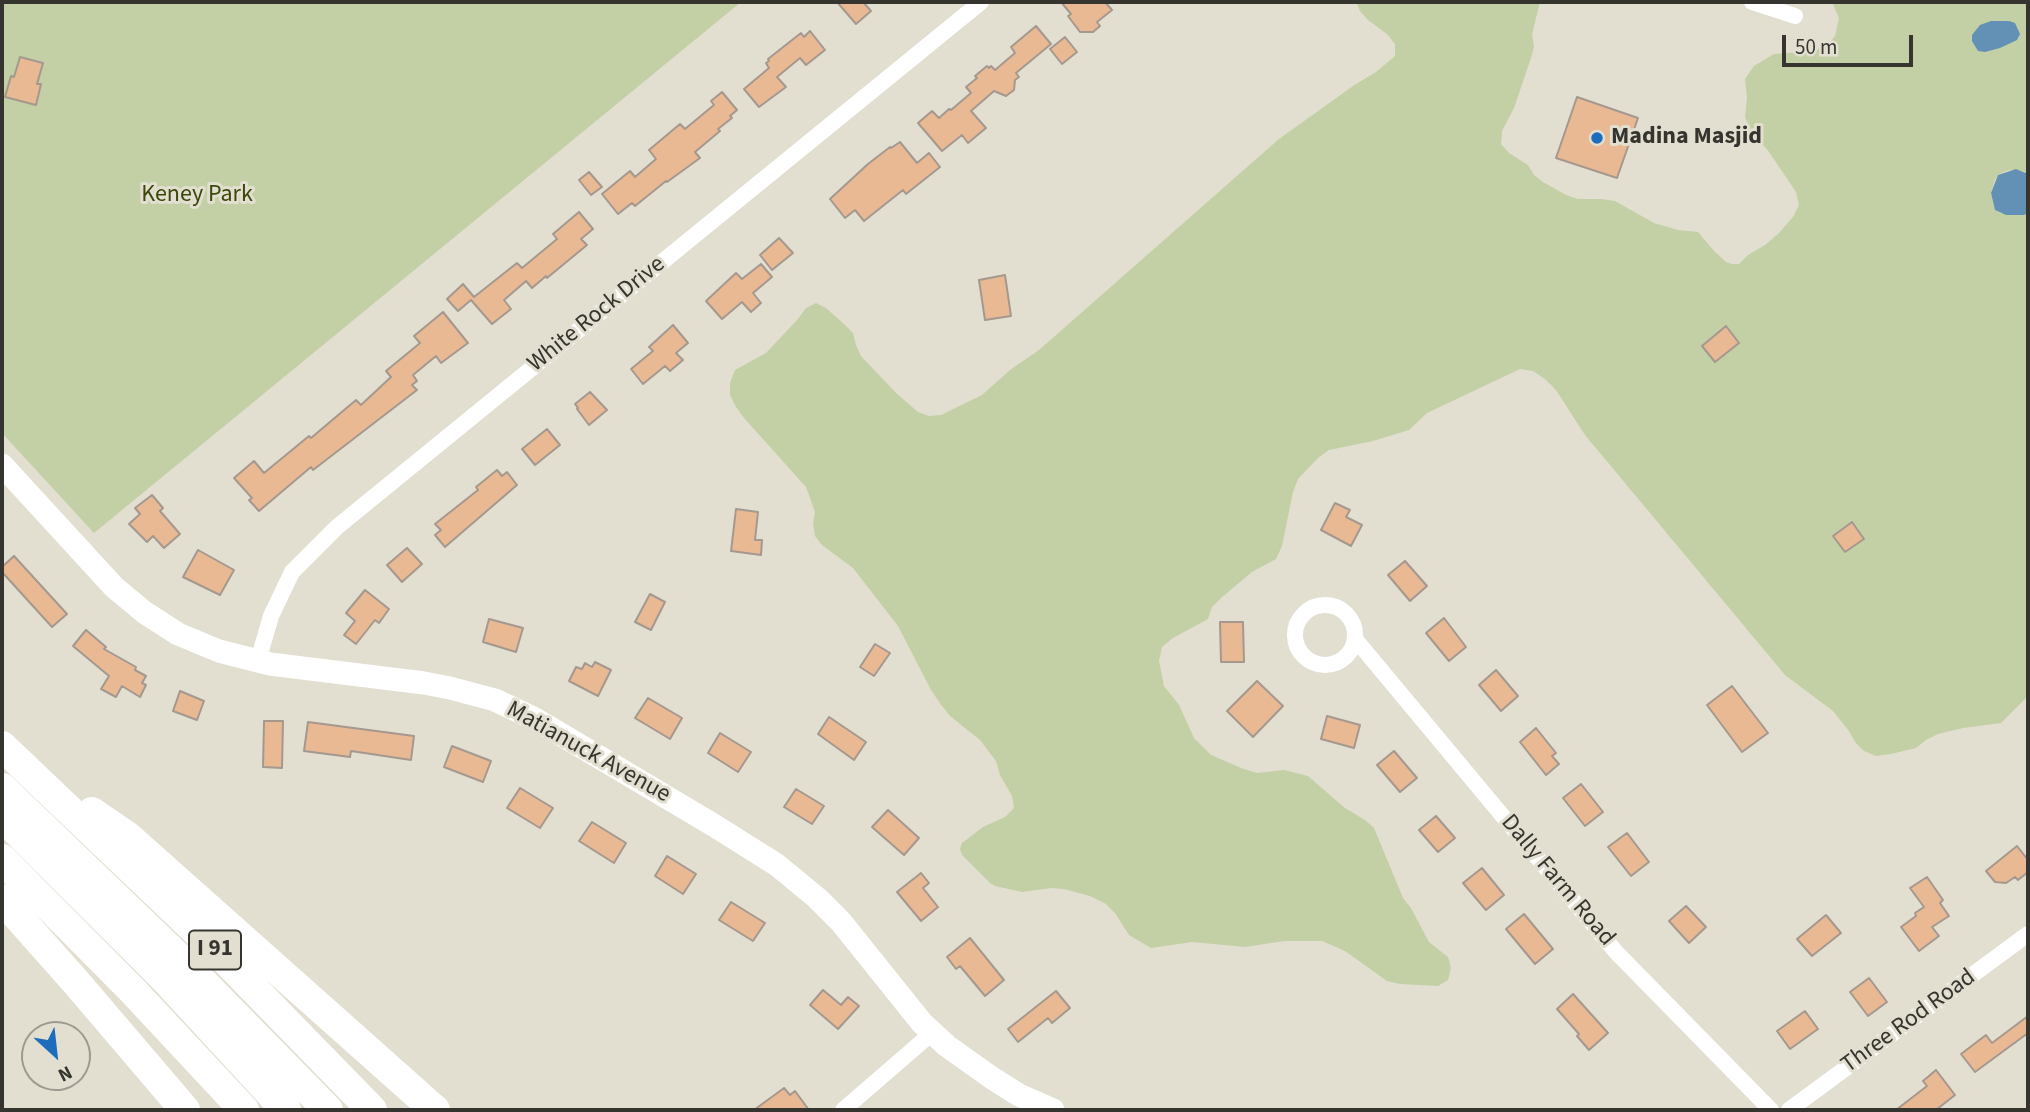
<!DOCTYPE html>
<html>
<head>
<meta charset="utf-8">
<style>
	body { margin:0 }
	#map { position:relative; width:2030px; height:1112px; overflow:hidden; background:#e2dfd0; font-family:"Source Sans 3",sans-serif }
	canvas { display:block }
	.frame { position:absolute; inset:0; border:4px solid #36342f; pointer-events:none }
	.north { position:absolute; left:21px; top:1021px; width:70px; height:70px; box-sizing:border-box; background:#e2dfd0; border:2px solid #9d9b90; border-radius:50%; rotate:153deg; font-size:19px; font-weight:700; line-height:28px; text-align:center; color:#36342f }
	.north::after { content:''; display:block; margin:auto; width:24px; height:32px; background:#1e6dbc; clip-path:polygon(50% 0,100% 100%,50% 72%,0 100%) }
	.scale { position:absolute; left:1782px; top:35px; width:131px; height:32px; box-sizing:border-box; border:4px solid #36342f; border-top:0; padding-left:9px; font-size:21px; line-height:24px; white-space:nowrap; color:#36342f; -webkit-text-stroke:5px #e2dfd0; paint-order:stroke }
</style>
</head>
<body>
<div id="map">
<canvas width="2030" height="1112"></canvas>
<div class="frame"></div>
<div class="north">N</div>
<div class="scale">50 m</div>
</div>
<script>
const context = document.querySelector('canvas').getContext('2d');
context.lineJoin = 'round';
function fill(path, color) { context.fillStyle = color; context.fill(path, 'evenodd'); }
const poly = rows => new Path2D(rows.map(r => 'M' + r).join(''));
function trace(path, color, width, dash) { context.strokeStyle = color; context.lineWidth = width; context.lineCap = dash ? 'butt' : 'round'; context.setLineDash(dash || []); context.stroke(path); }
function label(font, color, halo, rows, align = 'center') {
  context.font = font + ' "Source Sans 3",sans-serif'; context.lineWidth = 6; context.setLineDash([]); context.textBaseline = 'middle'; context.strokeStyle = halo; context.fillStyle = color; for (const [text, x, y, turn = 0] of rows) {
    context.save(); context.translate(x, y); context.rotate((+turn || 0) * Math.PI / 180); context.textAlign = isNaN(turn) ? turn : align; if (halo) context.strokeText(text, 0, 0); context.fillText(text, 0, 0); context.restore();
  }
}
fill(poly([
	[2,2,741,2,94,533,2,433],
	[1356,2,1540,2,1532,34,1534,47,1531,58,1514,108,1502,131,1501,144,1509,153,1528,165,1534,175,1543,182,1566,195,1578,199,1601,199,1615,201,1654,223,1678,230,1698,232,1715,252,1726,262,1732,264,1739,264,1748,255,1765,245,1779,233,1793,217,1799,205,1796,192,1769,152,1750,129,1745,117,1747,98,1745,79,1754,66,1774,54,1815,51,1830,42,1835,36,1839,18,1832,2,2028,2,2028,174,2022,171,2010,170,2004,172,1998,175,1995,180,1991,193,1995,210,2001,213,2024,215,2028,213,2028,696,2001,723,1963,728,1938,734,1926,740,1916,748,1891,754,1876,756,1864,751,1855,742,1849,731,1833,711,1785,675,1585,435,1556,390,1545,379,1533,371,1520,369,1427,413,1409,430,1373,441,1329,450,1318,458,1298,479,1293,492,1282,546,1276,559,1252,572,1221,598,1212,607,1208,619,1173,638,1162,647,1159,661,1164,686,1179,705,1194,738,1211,755,1241,768,1257,773,1284,770,1308,776,1345,808,1365,820,1374,828,1403,898,1411,908,1429,942,1448,957,1451,968,1448,980,1438,986,1400,984,1387,981,1345,951,1322,941,1284,941,1245,947,1192,942,1151,948,1129,935,1115,913,1106,904,1090,896,1064,889,1051,888,1022,892,995,886,990,883,962,855,960,849,962,843,983,827,1005,817,1014,808,1012,796,1000,775,996,761,980,740,950,716,942,706,931,690,898,626,853,568,822,545,815,536,813,523,815,512,806,487,744,418,736,407,730,395,730,383,735,370,766,353,798,319,806,308,816,303,826,308,844,324,853,333,856,345,861,356,896,393,918,412,929,416,941,415,982,395,1010,370,1039,350,1279,139,1353,86,1376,72,1395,56,1395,44,1387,34,1368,20,1360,11]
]), '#c3cfa5');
fill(poly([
	[1991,21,2009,21,2015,23,2020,34,2017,40,2000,48,1985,52,1978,51,1972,41,1972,35,1980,25],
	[2016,169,2028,174,2028,213,2024,215,2006,215,1995,210,1991,193,1998,175]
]), '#6391b6');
const building = poly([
	[837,2,863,2,871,11,856,24,837,2],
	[1061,2,1105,2,1112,10,1097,22,1100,26,1093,32,1080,32,1068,16,1071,14,1061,2],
	[1036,26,1051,44,1016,73,1019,77,1015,80,1014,90,1006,96,994,91,971,111,986,128,968,143,962,135,942,151,918,123,932,111,939,118,949,109,951,110,971,93,966,87,977,78,975,76,987,66,989,68,991,66,995,70,1015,53,1011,47,1036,26],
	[810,31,825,50,806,65,800,58,777,77,786,87,759,107,744,89,769,68,766,63,769,61,768,59,801,33,804,37,810,31],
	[1065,37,1077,52,1062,64,1050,49,1065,37],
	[20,57,43,63,37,84,41,84,36,105,5,97,11,76,14,77,20,57],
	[722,92,737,110,730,116,732,118,718,129,720,131,695,152,700,158,667,182,666,181,635,206,632,203,618,214,602,194,630,171,635,177,656,159,649,150,680,124,685,129,714,105,711,101,722,92],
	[1577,97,1638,118,1617,178,1556,158,1577,97],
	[900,142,917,163,929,153,940,167,906,194,903,190,864,221,855,210,845,218,830,199,868,164,890,147,891,148,900,142],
	[589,172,602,187,591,195,579,180,589,172],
	[579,212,593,229,581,239,587,245,547,278,546,276,532,288,526,281,504,300,511,309,492,324,471,300,458,311,447,299,463,284,474,297,517,263,522,268,557,239,553,234,579,212],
	[779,238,793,253,772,270,760,255,779,238],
	[761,264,772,277,753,293,761,303,751,312,742,302,722,319,706,301,736,273,742,279,761,264],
	[1005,275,1011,316,985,320,979,280,1005,275],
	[443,312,468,343,441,363,436,356,413,375,417,381,412,385,417,390,313,470,311,467,259,511,249,500,252,498,234,478,254,461,264,473,309,436,311,438,356,400,361,405,391,377,386,371,420,343,414,336,443,312],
	[673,325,688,343,676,353,683,360,670,371,665,366,643,384,631,369,653,351,649,347,673,325],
	[1726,326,1739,343,1715,362,1702,346,1726,326],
	[590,392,607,410,589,425,577,409,578,408,575,404,590,392],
	[547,429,560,445,535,465,522,449,547,429],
	[497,470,502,476,507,472,517,485,445,547,435,535,441,530,435,524,478,490,476,487,497,470],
	[152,495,163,508,160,511,180,534,164,548,153,536,147,542,129,524,140,514,135,508,152,495],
	[1335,503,1350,510,1346,517,1362,525,1351,546,1321,530,1335,503],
	[736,509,758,512,755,540,762,540,761,555,731,551,736,509],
	[1852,522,1864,539,1845,552,1833,536,1852,522],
	[407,548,422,564,402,582,387,565,407,548],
	[198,550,234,570,220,595,183,577,198,550],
	[14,556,67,614,52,627,2,572,2,567,14,556],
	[1405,561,1427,586,1410,601,1388,575,1405,561],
	[365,590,389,609,379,623,375,620,356,644,344,635,355,621,346,613,365,590],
	[650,594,665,602,651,630,635,622,650,594],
	[1444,618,1466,647,1449,661,1426,633,1444,618],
	[489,619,523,628,516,652,483,642,489,619],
	[1220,622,1243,622,1244,662,1221,662,1220,622],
	[86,630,106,647,104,649,136,667,135,670,146,676,142,683,146,685,140,697,122,686,116,697,101,689,109,676,73,646,86,630],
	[875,644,890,653,874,676,860,667,875,644],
	[595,662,611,670,598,696,569,681,576,667,582,669,585,663,592,667,595,662],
	[1496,670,1518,696,1501,711,1479,685,1496,670],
	[1257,681,1283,706,1253,737,1227,711,1257,681],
	[1732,686,1768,733,1742,752,1707,705,1732,686],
	[180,691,204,701,197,720,173,711,180,691],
	[648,698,682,718,670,739,635,718,648,698],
	[1327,716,1360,725,1354,748,1321,739,1327,716],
	[829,717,866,742,854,760,818,734,829,717],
	[264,721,283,721,282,768,263,767,264,721],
	[308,722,414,736,411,760,351,751,350,757,304,751,308,722],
	[1536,728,1556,753,1552,756,1559,764,1546,775,1520,742,1536,728],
	[720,733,751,752,738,772,708,753,720,733],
	[452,746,491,761,483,782,444,767,452,746],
	[1394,751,1417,778,1400,792,1377,765,1394,751],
	[1581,784,1603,812,1585,826,1563,798,1581,784],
	[520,788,553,808,540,828,507,808,520,788],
	[796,789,824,806,812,824,784,807,796,789],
	[888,810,919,838,904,855,872,827,888,810],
	[1436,816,1455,838,1438,852,1419,830,1436,816],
	[592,822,626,843,614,863,579,841,592,822],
	[1627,833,1649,862,1631,876,1608,847,1627,833],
	[2017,846,2028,860,2028,872,2018,880,2015,877,2006,883,1995,882,1986,871,2017,846],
	[667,856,696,874,683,894,655,876,667,856],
	[1482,868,1504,895,1486,910,1463,883,1482,868],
	[921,873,929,883,923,888,938,907,921,921,897,892,921,873],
	[1927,877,1943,900,1940,903,1949,916,1932,927,1939,936,1919,951,1901,927,1916,916,1915,913,1924,907,1910,888,1927,877],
	[731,902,765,923,753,941,719,920,731,902],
	[1686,906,1706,927,1689,943,1669,921,1686,906],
	[1524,914,1553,949,1535,964,1506,929,1524,914],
	[1826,915,1841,933,1812,956,1797,939,1826,915],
	[970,938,1004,980,985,996,960,966,956,969,947,957,970,938],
	[1869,978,1887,1002,1868,1016,1850,992,1869,978],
	[823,990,841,1005,848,997,859,1006,838,1029,810,1005,823,990],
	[1056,991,1070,1008,1052,1023,1048,1018,1018,1042,1008,1029,1056,991],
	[1573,994,1608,1033,1589,1050,1577,1036,1579,1034,1557,1009,1573,994],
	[1805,1011,1818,1029,1790,1049,1777,1031,1805,1011],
	[2028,1016,2028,1033,1975,1072,1961,1054,1986,1035,1992,1043,2028,1016],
	[1936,1070,1955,1095,1936,1110,1896,1110,1927,1086,1923,1081,1936,1070],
	[784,1088,790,1095,795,1091,809,1110,754,1110,784,1088]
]);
fill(building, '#e9b994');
trace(building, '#a4988f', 2);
trace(poly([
	[1752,2,1795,16],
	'1295 635a30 30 0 1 1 60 0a30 30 0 1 1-60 0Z',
	[1356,640,1616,952,1771,1110],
	[258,661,271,616,292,572,337,527,981,2],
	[843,1110,932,1033],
	[1789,1110,2028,934]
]), '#fff', 16);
trace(poly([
	[2,465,114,587,144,612,178,634,219,651,270,664,424,683,450,688,495,700,535,719,715,826,777,865,817,898,841,922,922,1023,947,1046,992,1078,1019,1095,1053,1110]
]), '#fff', 23);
trace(poly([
	[2,746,214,948,372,1110],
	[2,788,178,957,328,1110],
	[92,812,127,836,435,1110],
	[2,816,168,982,286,1110],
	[2,859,132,990,244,1110],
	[2,899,75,981,185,1110]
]), '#fff', 30);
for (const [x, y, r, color] of [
	[1597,138,7,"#1e6dbc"]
]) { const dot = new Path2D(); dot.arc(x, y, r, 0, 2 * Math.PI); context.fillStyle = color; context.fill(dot); trace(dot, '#e2dfd0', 2.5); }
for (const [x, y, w] of [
	[215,950,52]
]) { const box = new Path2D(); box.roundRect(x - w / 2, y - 19.5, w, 39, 5); context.fillStyle = '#e2dfd0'; context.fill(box); trace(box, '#36342f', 2); }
label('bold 23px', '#36342f', null, [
	["I 91",215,950]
]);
label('bold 24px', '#36342f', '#e2dfd0', [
	["Madina Masjid",1611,138]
], 'left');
label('24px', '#3c480a', '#e2dfd0', [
	["Keney Park",197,196]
]);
label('24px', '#36342f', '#e2dfd0', [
	["White Rock Drive",597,315,-39],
	["Matianuck Avenue",588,753,29],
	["Dally Farm Road",1557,881,50],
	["Three Rod Road",1909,1022,-36]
]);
</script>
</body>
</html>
